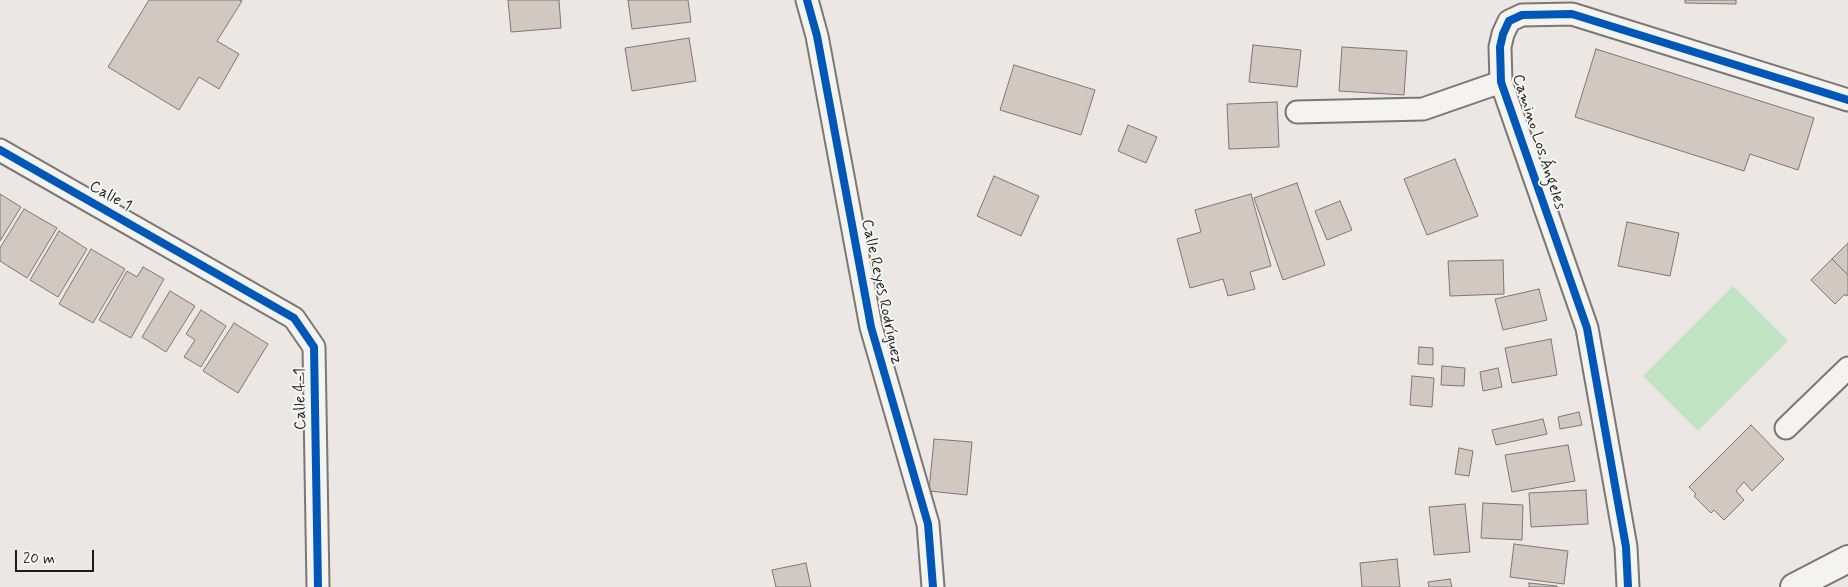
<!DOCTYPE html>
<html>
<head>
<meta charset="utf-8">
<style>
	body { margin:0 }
	#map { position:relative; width:1848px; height:587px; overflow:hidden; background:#ece7e2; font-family:Mynerve,sans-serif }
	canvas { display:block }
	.scale { position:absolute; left:15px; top:550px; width:79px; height:22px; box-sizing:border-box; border:2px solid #1c1c1c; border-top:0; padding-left:6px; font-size:15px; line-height:18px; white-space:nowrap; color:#1c1c1c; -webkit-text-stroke:4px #f6f6f2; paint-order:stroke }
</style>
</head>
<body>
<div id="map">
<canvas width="1848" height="587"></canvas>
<div class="scale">20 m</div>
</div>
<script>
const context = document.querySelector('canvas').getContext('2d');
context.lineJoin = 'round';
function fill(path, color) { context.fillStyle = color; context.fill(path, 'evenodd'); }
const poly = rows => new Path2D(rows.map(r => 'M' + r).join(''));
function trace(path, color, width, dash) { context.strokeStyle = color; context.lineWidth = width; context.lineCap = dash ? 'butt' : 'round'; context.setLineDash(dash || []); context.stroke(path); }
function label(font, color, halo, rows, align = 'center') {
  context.font = font + ' Mynerve,sans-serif'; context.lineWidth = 4; context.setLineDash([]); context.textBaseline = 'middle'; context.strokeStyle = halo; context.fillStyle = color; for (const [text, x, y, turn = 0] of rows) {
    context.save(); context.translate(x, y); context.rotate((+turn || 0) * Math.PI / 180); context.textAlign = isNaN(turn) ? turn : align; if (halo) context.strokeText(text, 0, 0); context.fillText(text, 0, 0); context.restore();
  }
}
fill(poly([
	[1733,286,1788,341,1698,431,1643,376]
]), '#c0e3c3');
const building = poly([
	[149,0,239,0,242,1,217,41,239,54,219,89,199,77,179,110,108,67,149,0],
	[508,0,559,0,561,28,511,32,508,0],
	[628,0,688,0,691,22,632,29,628,0],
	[1685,0,1736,0,1736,4,1685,3,1685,0],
	[689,38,696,81,632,91,625,48,689,38],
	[1253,45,1301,50,1297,87,1249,82,1253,45],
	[1342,47,1407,51,1404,95,1339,91,1342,47],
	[1596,49,1814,118,1798,170,1750,154,1744,171,1575,117,1596,49],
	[1014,65,1095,90,1081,135,1000,110,1014,65],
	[1277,102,1279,147,1229,149,1227,104,1277,102],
	[1128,125,1157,137,1146,163,1118,151,1128,125],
	[1455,159,1478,216,1427,235,1404,179,1455,159],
	[994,176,1039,196,1021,236,977,216,994,176],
	[1297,183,1325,265,1283,280,1254,198,1297,183],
	[0,194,21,207,0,241,0,194],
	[1251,194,1271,266,1250,272,1255,289,1228,296,1223,279,1190,288,1177,239,1201,232,1195,210,1251,194],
	[1340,201,1352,230,1327,240,1315,211,1340,201],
	[24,209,57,228,27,278,0,261,0,248,24,209],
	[1627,222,1679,233,1670,276,1618,266,1627,222],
	[59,231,87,249,58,297,30,280,59,231],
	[1848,243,1848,275,1832,259,1848,243],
	[91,249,125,269,93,323,59,304,91,249],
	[1832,259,1848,275,1848,295,1846,296,1845,294,1835,304,1811,280,1832,259],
	[1503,260,1504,294,1450,296,1448,261,1503,260],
	[143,267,164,279,131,338,99,320,127,271,137,277,143,267],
	[1539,289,1547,320,1503,330,1495,299,1539,289],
	[170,291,195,306,166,352,142,337,170,291],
	[201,310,226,326,201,367,184,357,195,340,186,334,201,310],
	[234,323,268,344,238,393,203,371,234,323],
	[1551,339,1557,375,1512,383,1505,348,1551,339],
	[1419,347,1433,348,1433,365,1418,364,1419,347],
	[1442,366,1465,368,1464,386,1441,385,1442,366],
	[1498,368,1502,387,1483,391,1480,372,1498,368],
	[1412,376,1434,378,1432,407,1410,405,1412,376],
	[1579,412,1582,425,1560,429,1558,417,1579,412],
	[1543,419,1547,434,1496,445,1492,430,1543,419],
	[1751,425,1784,459,1752,491,1744,482,1736,491,1744,500,1724,520,1714,510,1711,513,1694,496,1696,494,1689,487,1751,425],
	[934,439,972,442,967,495,929,491,934,439],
	[1568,445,1575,481,1512,492,1505,455,1568,445],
	[1459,448,1473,451,1469,476,1455,474,1459,448],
	[1586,490,1588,524,1531,527,1529,493,1586,490],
	[1483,503,1523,505,1522,540,1481,538,1483,503],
	[1465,504,1470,552,1434,555,1429,507,1465,504],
	[1514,544,1568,551,1564,584,1510,577,1514,544],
	[1397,559,1400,587,1362,587,1360,563,1397,559],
	[806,563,811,587,776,587,772,570,806,563],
	[1450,579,1452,587,1429,587,1428,582,1450,579],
	[1529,583,1557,586,1557,587,1529,587,1529,583]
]);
fill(building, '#d3c8c0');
trace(building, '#7a7775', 1);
const minor = poly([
	[807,0,817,36,871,327,928,524,933,587],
	[1297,112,1423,109,1501,82],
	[0,150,294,318,314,347,318,587],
	[1786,428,1848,368],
	[1628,587,1626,547,1587,328,1501,82,1500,47,1503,34,1509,21,1522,15,1572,14,1848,100]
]);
const tertiary = poly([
	[1794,587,1848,559]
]);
trace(minor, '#7a7775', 25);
trace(tertiary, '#7a7775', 30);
trace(minor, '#f4f3f0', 21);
trace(tertiary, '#f4f3f0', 26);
trace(poly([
	[807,0,817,36,871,327,928,524,933,587],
	[0,150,294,318,314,347,318,587],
	[1628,587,1626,547,1587,328,1501,82,1500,47,1503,34,1509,21,1522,15,1572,14,1848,100]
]), '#0057b8', 8);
label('16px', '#1c1c1c', '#f6f6f2', [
	["Camino Los Ángeles",1538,142,72],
	["Calle 1",110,197,30],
	["Calle Reyes Rodríguez",881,292,78],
	["Calle 4-1",301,399,-91]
]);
</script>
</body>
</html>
